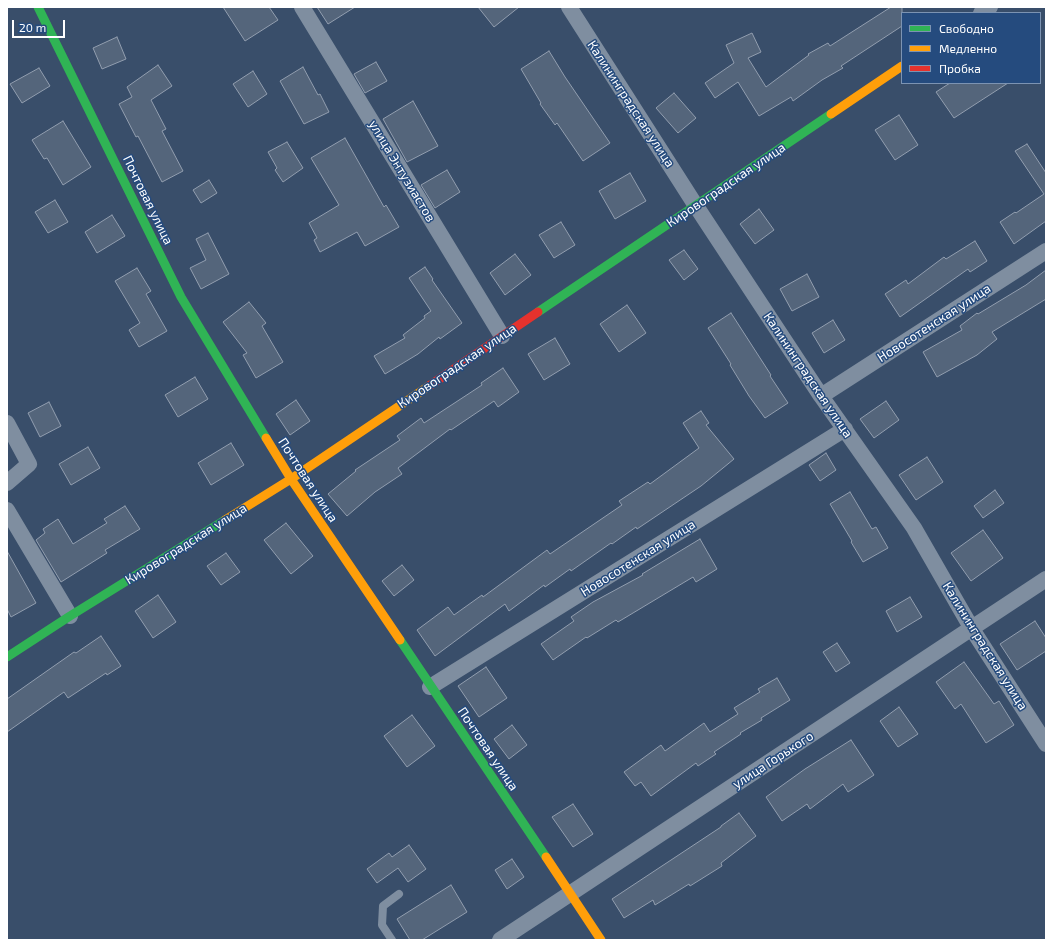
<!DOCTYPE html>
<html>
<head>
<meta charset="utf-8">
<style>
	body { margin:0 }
	#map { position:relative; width:1053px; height:947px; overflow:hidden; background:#394e6a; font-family:"Exo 2",sans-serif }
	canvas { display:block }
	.frame { position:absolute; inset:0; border:8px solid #fff; pointer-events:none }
	.legend { position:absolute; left:901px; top:12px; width:140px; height:72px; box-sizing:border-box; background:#254b7e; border:1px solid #7c93b2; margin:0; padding:5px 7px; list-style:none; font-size:12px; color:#fff }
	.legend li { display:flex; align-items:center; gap:8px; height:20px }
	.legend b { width:20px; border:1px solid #7c93b2 }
	.scale { position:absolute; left:12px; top:20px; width:53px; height:18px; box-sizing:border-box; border:2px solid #fff; border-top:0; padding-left:5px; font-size:12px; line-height:14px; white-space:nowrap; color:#fff; -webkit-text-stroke:3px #254b7e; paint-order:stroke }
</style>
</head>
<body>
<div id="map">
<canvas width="1053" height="947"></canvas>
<div class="frame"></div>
<ul class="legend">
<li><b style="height:5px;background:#30b455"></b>Свободно</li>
<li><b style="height:5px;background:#ff9f0a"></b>Медленно</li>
<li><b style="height:5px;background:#e5322d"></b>Пробка</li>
</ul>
<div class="scale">20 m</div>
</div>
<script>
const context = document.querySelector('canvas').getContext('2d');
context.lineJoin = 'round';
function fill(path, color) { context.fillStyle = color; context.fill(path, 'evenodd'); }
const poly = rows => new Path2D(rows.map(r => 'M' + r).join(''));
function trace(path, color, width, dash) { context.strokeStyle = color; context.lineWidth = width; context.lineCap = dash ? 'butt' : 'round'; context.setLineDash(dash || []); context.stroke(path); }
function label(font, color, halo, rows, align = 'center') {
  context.font = font + ' "Exo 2",sans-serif'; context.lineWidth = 3; context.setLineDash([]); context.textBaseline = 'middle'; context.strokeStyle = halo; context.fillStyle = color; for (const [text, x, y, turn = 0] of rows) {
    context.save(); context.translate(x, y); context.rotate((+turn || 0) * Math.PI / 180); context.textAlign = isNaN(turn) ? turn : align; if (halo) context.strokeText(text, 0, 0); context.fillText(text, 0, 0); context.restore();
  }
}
const building = poly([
	[223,7,269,7,278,20,245,41,223,7],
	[317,7,355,7,328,24,317,7],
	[478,7,519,7,494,27,478,7],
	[891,7,902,7,902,26,841,66,843,68,822,80,793,101,791,97,759,116,738,82,715,98,705,83,734,63,726,45,752,33,761,52,748,58,766,87,809,55,808,54,828,43,830,46,891,7],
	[117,37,126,59,102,69,93,48,117,37],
	[549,51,565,77,610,143,583,161,557,123,555,125,540,104,541,103,521,69,549,51],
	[376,62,387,81,365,93,354,74,376,62],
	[158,65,172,86,151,100,166,129,162,131,183,171,162,182,138,136,136,137,119,104,132,97,127,87,158,65],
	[303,67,318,95,320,94,329,112,304,124,280,81,303,67],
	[39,68,50,86,22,103,10,84,39,68],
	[253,71,267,94,248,107,233,84,253,71],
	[950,83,1008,83,954,118,936,92,950,83],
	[674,93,696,118,678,133,656,108,674,93],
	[413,101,438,146,407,162,383,119,413,101],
	[899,115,918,145,895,160,875,130,899,115],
	[63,121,91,167,63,185,47,158,44,159,32,140,63,121],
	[345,138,384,207,386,205,399,227,365,246,357,232,320,252,314,240,317,238,309,223,339,205,311,158,345,138],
	[287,142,303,168,283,182,275,170,277,168,268,152,287,142],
	[1027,144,1046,173,1046,221,1014,244,1000,222,1015,212,1016,213,1044,194,1015,151,1027,144],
	[447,170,460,192,435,208,421,185,447,170],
	[630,173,646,201,615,219,599,191,630,173],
	[209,180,217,193,201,203,193,190,209,180],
	[55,200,68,222,48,233,35,212,55,200],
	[759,209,774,230,755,244,740,224,759,209],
	[112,215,125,236,97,253,85,232,112,215],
	[561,222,575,245,554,258,539,235,561,222],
	[208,233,229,274,201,289,190,268,206,260,196,239,208,233],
	[975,241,987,261,970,272,968,269,900,317,885,294,906,280,908,284,944,257,946,259,975,241],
	[684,250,698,269,684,280,669,260,684,250],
	[515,254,531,275,505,295,490,273,515,254],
	[425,267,433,279,432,280,462,323,440,339,439,337,418,354,385,374,374,356,405,338,403,335,425,318,424,316,431,311,409,278,425,267],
	[137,268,151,291,146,294,167,331,139,347,129,330,140,323,115,281,137,268],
	[1046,270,1046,299,992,332,997,339,977,355,937,377,923,352,962,330,960,326,977,313,978,314,1026,285,1046,270],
	[807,274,819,297,792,311,780,289,807,274],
	[249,302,266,323,262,326,283,362,256,378,243,355,247,353,223,322,249,302],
	[627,305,646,333,619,352,600,324,627,305],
	[731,313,771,375,770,376,788,403,765,418,749,396,730,365,731,364,708,328,731,313],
	[833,320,845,340,824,353,812,333,833,320],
	[555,338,570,364,544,380,528,354,555,338],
	[503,368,519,392,498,407,494,401,451,430,450,429,398,468,402,474,375,492,347,516,328,494,356,471,355,470,400,440,397,436,421,418,424,423,482,385,481,383,503,368],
	[195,377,208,399,178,417,165,395,195,377],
	[296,400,310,421,290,435,276,414,296,400],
	[886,401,899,420,874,438,860,419,886,401],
	[49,402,61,426,40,437,28,413,49,402],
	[701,411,709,423,706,425,734,459,701,486,637,529,636,527,612,544,611,543,571,571,570,569,545,587,544,585,509,611,505,604,435,656,417,630,448,607,454,615,482,595,483,597,547,550,550,554,622,505,619,501,648,482,650,484,699,448,683,423,701,411],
	[231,443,244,465,211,485,198,463,231,443],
	[88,447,100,468,71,485,59,464,88,447],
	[826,453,836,470,820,481,809,465,826,453],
	[927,457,943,482,916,500,899,475,927,457],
	[995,490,1004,503,983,518,974,506,995,490],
	[850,492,872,529,876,527,888,548,863,562,851,542,852,541,830,504,850,492],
	[125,506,140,529,105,550,107,553,61,582,36,540,45,533,43,529,58,519,73,544,107,523,104,519,125,506],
	[286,523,313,556,291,574,264,540,286,523],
	[983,530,1003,558,971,581,951,553,983,530],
	[700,539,717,569,696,582,693,577,618,622,616,620,587,638,586,637,553,660,541,644,574,621,571,617,593,602,643,575,642,574,700,539],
	[7,551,36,603,11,617,7,609,7,551],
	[226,553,240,572,221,585,207,566,226,553],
	[402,565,414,580,394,596,382,581,402,565],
	[158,595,176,622,153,638,135,611,158,595],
	[910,597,922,617,897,632,886,611,910,597],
	[1035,621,1046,638,1046,651,1017,670,1000,644,1035,621],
	[101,636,121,666,107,675,106,673,68,698,64,692,7,732,7,699,74,652,76,653,101,636],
	[837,643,850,663,836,672,823,652,837,643],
	[964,662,994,704,999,701,1014,725,986,743,961,704,955,709,936,682,964,662],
	[486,667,507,698,479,717,458,686,486,667],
	[777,678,790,700,761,718,762,720,740,733,741,734,714,752,716,754,698,766,696,763,651,796,641,782,635,786,624,772,661,745,665,751,704,723,710,732,738,714,734,708,760,692,758,689,777,678],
	[899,707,918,734,898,747,880,721,899,707],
	[412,715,435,746,407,767,384,736,412,715],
	[512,725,527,745,509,759,494,739,512,725],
	[851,740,874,775,848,792,843,784,810,809,807,804,782,821,766,797,805,769,851,740],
	[573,804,593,834,573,847,552,817,573,804],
	[739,813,756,836,721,863,722,866,690,886,689,884,655,905,653,900,624,918,612,899,721,827,721,826,739,813],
	[409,845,426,869,408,882,398,868,377,883,367,869,389,853,392,857,409,845],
	[512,859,524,877,507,889,495,870,512,859],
	[451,885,467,912,422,940,410,940,397,919,451,885]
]);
fill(building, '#54657b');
trace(building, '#929eaf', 1);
trace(poly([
	[392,940,382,925,383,906,399,894]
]), '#7f8ea0', 8);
trace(poly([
	[302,7,502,336],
	[569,7,696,206,821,396,914,528,972,629,1046,744],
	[981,13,990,7],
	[821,396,1046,251],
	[7,423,29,464,7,483],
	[7,510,70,616],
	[430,687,845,429],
	[500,940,1046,579]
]), '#7f8ea0', 16);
trace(poly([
	[38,7,181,297,266,438],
	[538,312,831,114],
	[400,640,546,857],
	[7,657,70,616,225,520]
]), '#30b455', 9);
trace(poly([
	[831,114,902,66],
	[266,438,291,479,400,640],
	[225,520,291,479,429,386],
	[546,857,601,940]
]), '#ff9f0a', 9);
trace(poly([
	[429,386,538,312]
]), '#e5322d', 9);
label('13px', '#fff', '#254b7e', [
	["Калининградская улица",631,104,57],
	["улица Энтузиастов",402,171,59],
	["Кировоградская улица",726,185,-34],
	["Почтовая улица",148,200,64],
	["Новосотенская улица",934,323,-33],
	["Кировоградская улица",457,366,-34],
	["Калининградская улица",808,375,56],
	["Почтовая улица",308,480,57],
	["Кировоградская улица",186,544,-32],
	["Новосотенская улица",638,558,-32],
	["Калининградская улица",985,646,58],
	["Почтовая улица",488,749,56],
	["улица Горького",773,760,-33]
]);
</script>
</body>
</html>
